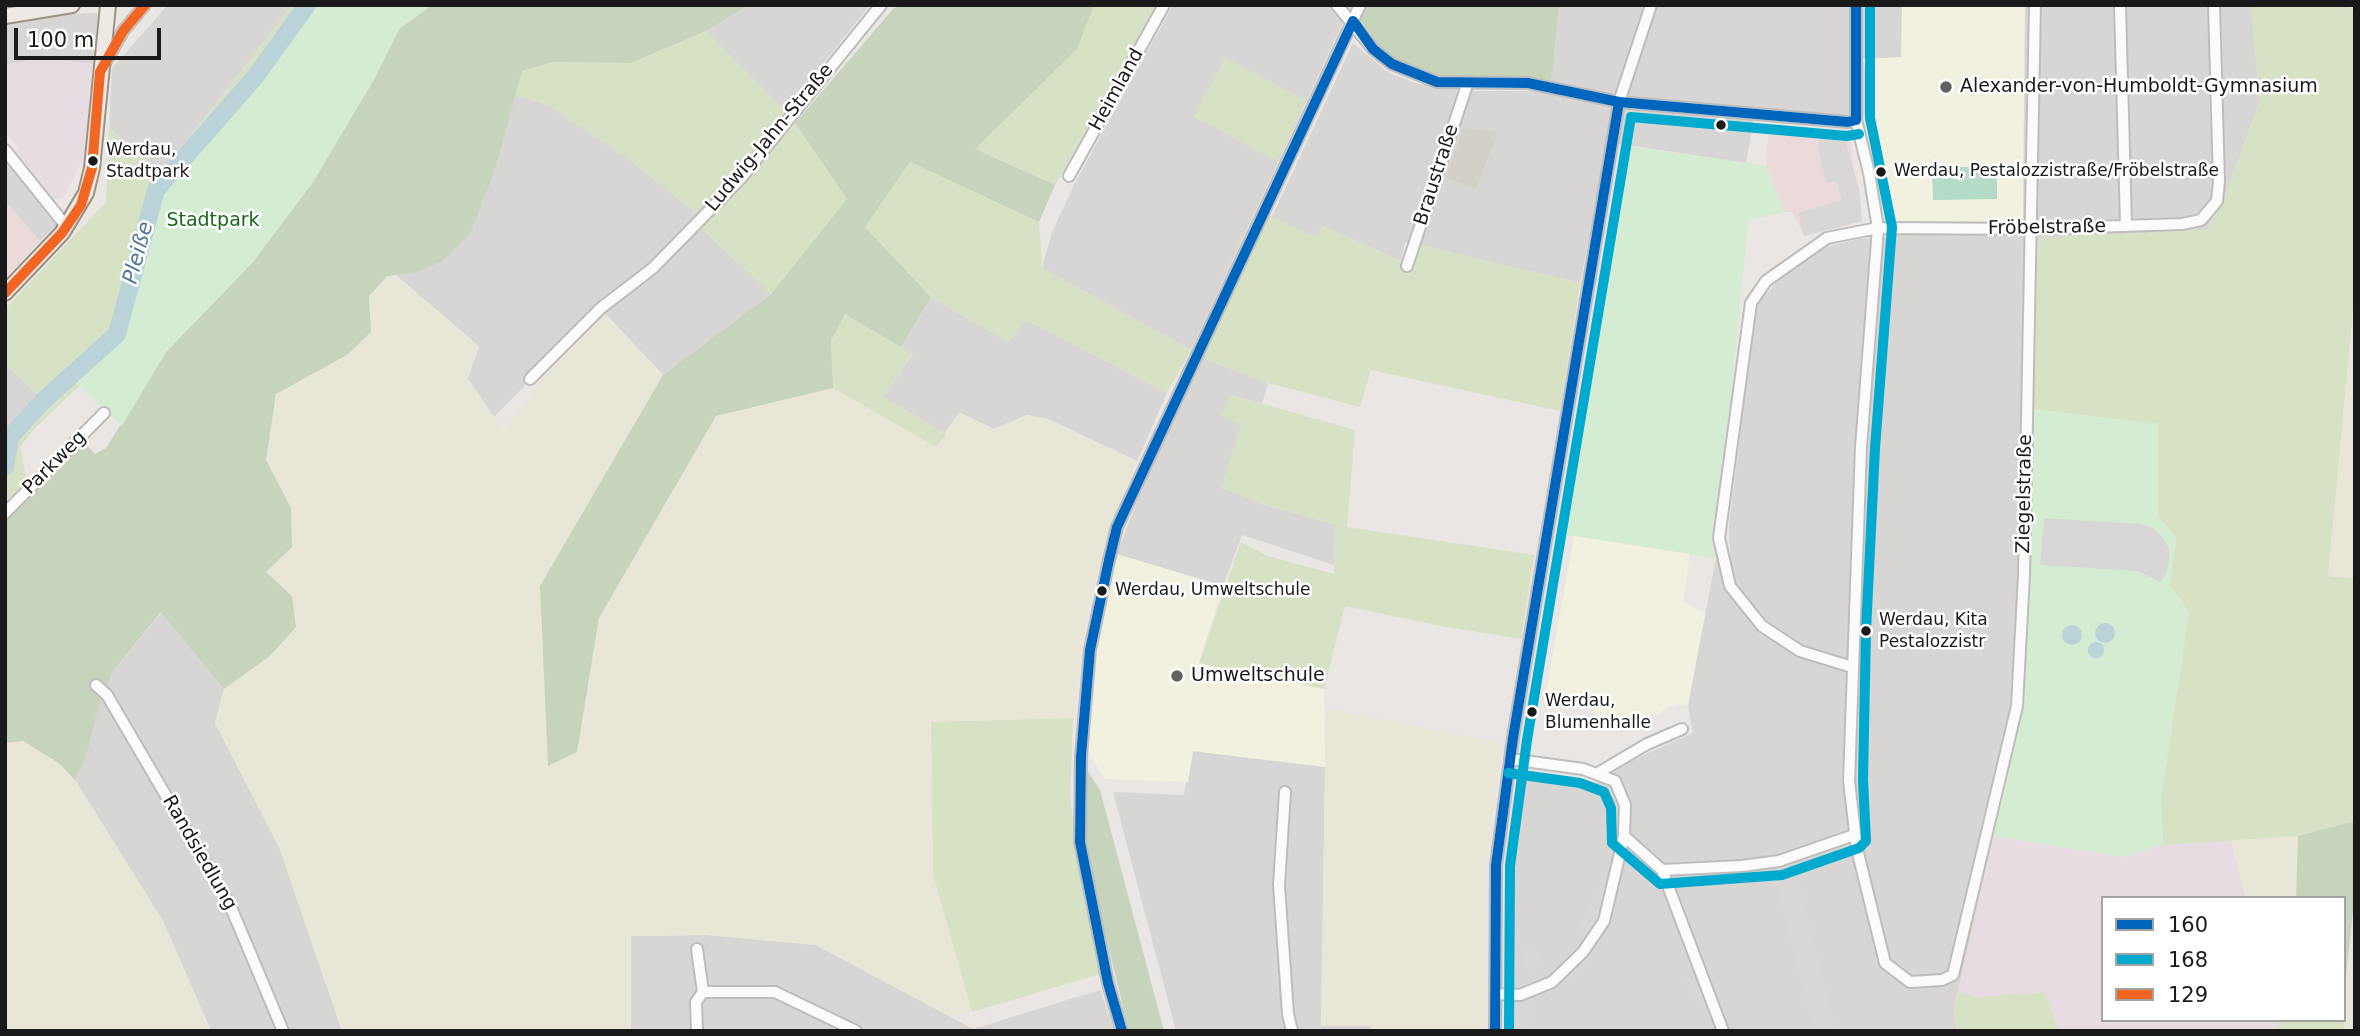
<!DOCTYPE html>
<html>
<head>
<meta charset="utf-8">
<style>
	body { margin:0 }
	#map { position:relative; width:2360px; height:1036px; overflow:hidden; background:#e9e6e3; font-family:"DejaVu Sans",sans-serif }
	canvas { display:block }
	.frame { position:absolute; inset:0; border:7px solid #1a1a1a; pointer-events:none }
	.legend { position:absolute; left:2101px; top:896px; width:245px; height:126px; box-sizing:border-box; background:#fff; border:2px solid #a3a3a3; margin:0; padding:9px 12px; list-style:none; font-size:21px; color:#1a1a1a }
	.legend li { display:flex; align-items:center; gap:14px; height:35px }
	.legend b { width:35px; border:2px solid #a3a3a3 }
	.scale { position:absolute; left:14px; top:28px; width:147px; height:32px; box-sizing:border-box; border:4px solid #1a1a1a; border-top:0; padding-left:9px; font-size:21px; line-height:24px; white-space:nowrap; color:#1a1a1a; -webkit-text-stroke:5px #fff; paint-order:stroke }
</style>
</head>
<body>
<div id="map">
<canvas width="2360" height="1036"></canvas>
<div class="frame"></div>
<ul class="legend">
<li><b style="height:9px;background:#0065bd"></b>160</li>
<li><b style="height:9px;background:#00a9ce"></b>168</li>
<li><b style="height:9px;background:#f26522"></b>129</li>
</ul>
<div class="scale">100 m</div>
</div>
<script>
const context = document.querySelector('canvas').getContext('2d');
context.lineJoin = 'round';
function fill(path, color) { context.fillStyle = color; context.fill(path, 'evenodd'); }
const poly = rows => new Path2D(rows.map(r => 'M' + r).join(''));
function trace(path, color, width, dash) { context.strokeStyle = color; context.lineWidth = width; context.lineCap = dash ? 'butt' : 'round'; context.setLineDash(dash || []); context.stroke(path); }
function label(font, color, halo, rows, align = 'center') {
  context.font = font + ' "DejaVu Sans",sans-serif'; context.lineWidth = 5; context.setLineDash([]); context.textBaseline = 'middle'; context.strokeStyle = halo; context.fillStyle = color; for (const [text, x, y, turn = 0] of rows) {
    context.save(); context.translate(x, y); context.rotate((+turn || 0) * Math.PI / 180); context.textAlign = isNaN(turn) ? turn : align; if (halo) context.strokeText(text, 0, 0); context.fillText(text, 0, 0); context.restore();
  }
}
fill(poly([
	[168,5,292,5,162,173,109,128,112,68],
	[749,5,870,5,785,111,706,31],
	[1173,5,1351,5,1191,350,1042,268,1052,232,1076,181],
	[1559,5,2251,5,2260,101,2223,202,2207,230,2038,238,2023,705,1954,1010,1957,1031,1504,1031,1505,858,1518,769,1597,783,1637,758,1693,733,1688,705,1716,558,1730,561,1729,526,1753,328,1759,301,1794,264,1817,249,1859,239,1893,237,1893,220,1871,116,1755,110,1746,163,1608,142,1580,283,1405,242,1401,261,1323,226,1316,238,1272,217,1353,43,1389,73,1418,84,1472,91,1548,91],
	[98,13,93,64,40,58,5,65,5,24,55,14],
	[515,95,548,105,625,156,702,218,697,224,771,294,663,375,600,309,494,417,396,275,418,272,482,198,496,167],
	[5,155,59,222,40,241,5,201],
	[931,297,1008,342,1026,320,1167,393,1137,461,1048,419,1027,415,994,429,959,413,946,434,883,397,913,353,901,347],
	[1202,358,1268,383,1262,404,1231,395,1222,415,1241,425,1222,488,1268,506,1335,524,1334,565,1242,535,1223,586,1117,554,1148,472],
	[5,363,40,397,5,430],
	[162,612,224,689,215,723,279,847,342,1031,211,1031,163,921,75,780,87,754,98,709,113,671],
	[1193,751,1325,767,1321,1026,1371,1026,1372,1031,1176,1031,1113,792,1184,795],
	[708,935,816,945,973,1029,1100,990,1115,1031,631,1031,630,936]
]), '#d8d6d4');
fill(poly([
	[1769,130,1844,136,1850,142,1862,221,1804,236,1792,212,1784,212,1766,166],
	[5,201,40,241,5,279]
]), '#eadbda');
fill(poly([
	[40,58,93,64,85,155,64,197,54,200,16,153,20,150,5,132,5,65],
	[1993,836,2124,857,2163,845,2231,840,2246,898,2103,898,2103,1020,2277,1020,2280,1031,2059,1031,2045,992,1978,997,1959,991]
]), '#e6dce2');
fill(poly([
	[1902,5,2025,5,2023,222,1893,221,1863,59,1901,57],
	[1574,536,1690,554,1683,601,1705,614,1688,705,1676,704,1662,710,1660,715,1651,713,1650,722,1595,714,1594,707,1544,703],
	[1116,554,1223,586,1199,663,1324,689,1325,767,1193,751,1188,782,1105,779,1084,746,1095,655]
]), '#f2f0df');
fill(poly([
	[1463,128,1498,132,1476,189,1446,178]
]), '#d1cfc6');
fill(poly([
	[396,275,479,346,468,379,504,431,541,381,604,312,663,375,540,586,577,752,599,618,716,416,833,388,936,446,959,412,994,429,1027,415,1048,419,1137,461,1104,546,1087,611,1073,718,931,722,933,874,972,1012,949,1016,816,945,708,935,631,936,631,1031,342,1031,279,847,215,723,224,689,270,656,292,596,266,572,291,508,266,460,276,394,347,355,371,332,369,296,387,276],
	[2354,288,2355,288,2355,579,2328,576],
	[1326,709,1502,743,1486,865,1485,1031,1372,1031,1371,1026,1321,1026],
	[23,741,60,764,75,780,163,921,211,1031,5,1031,5,743],
	[2298,836,2296,898,2246,898,2231,841],
	[2355,893,2355,1031,2345,1031,2344,995]
]), '#e8e7d7');
fill(poly([
	[292,5,318,5,161,196,120,334,72,378,79,386,35,428,20,447,27,481,5,502,5,430,40,397,5,363,5,309,106,202,109,128,162,173],
	[1089,5,1158,5,1055,185,974,149,1077,49,1092,6],
	[2251,5,2348,5,2355,13,2355,288,2328,576,2355,579,2355,821,2298,836,2163,845,2161,799,2189,612,2170,585,2176,538,2158,516,2158,424,2032,409,2038,238,2207,230,2223,202,2260,101],
	[706,31,791,117,847,199,771,294,697,224,702,218,625,156,548,105,515,95,522,71,553,62,631,63],
	[1225,58,1306,100,1277,161,1194,117],
	[910,162,1039,222,1042,268,1191,350,1167,393,1026,320,1008,342,931,297,865,227],
	[1268,215,1316,237,1323,226,1408,264,1421,245,1580,283,1560,411,1371,370,1360,407,1268,383,1202,358],
	[845,314,913,352,883,397,946,434,936,447,833,388,831,341],
	[1231,395,1355,430,1347,527,1534,555,1521,639,1441,626,1345,606,1324,689,1199,663,1241,542,1268,556,1334,574,1335,524,1268,506,1221,488,1241,426,1221,415],
	[1073,718,1070,796,1081,885,1100,974,972,1012,933,874,931,722],
	[1959,991,1978,997,2045,992,2059,1031,1957,1031,1954,1010],
	[2277,1020,2344,1020,2345,1031,2280,1031]
]), '#d7e2c5');
fill(poly([
	[432,5,749,5,706,31,631,63,553,62,522,71,496,167,470,234,442,261,418,272,387,276,369,296,371,332,347,355,276,394,266,460,291,508,292,547,266,572,292,596,296,627,270,656,224,689,161,612,113,671,98,709,87,754,75,780,60,764,23,741,5,743,5,520,83,441,95,454,106,448,166,352,252,263,313,182,373,81,399,29],
	[903,5,1093,7,1077,49,975,149,1055,185,1039,222,910,162,865,227,931,297,901,347,845,314,831,341,833,388,716,416,599,618,577,752,548,766,540,586,663,375,771,294,847,199,795,123,894,8],
	[1360,5,1559,5,1551,82,1549,87,1437,82,1392,64,1353,21],
	[1087,770,1100,790,1164,1031,1129,1031,1091,876,1086,835],
	[2355,821,2355,893,2344,995,2344,898,2296,898,2298,836]
]), '#c6d4bb');
fill(poly([
	[318,5,432,5,399,29,373,81,313,182,252,263,166,352,122,426,71,379,120,334,161,196],
	[1622,145,1766,166,1784,212,1748,221,1716,558,1562,534],
	[2032,409,2158,424,2158,516,2176,538,2170,585,2189,612,2161,799,2163,845,2124,857,1993,836,2023,705]
]), '#d4ecd2');
fill(poly([
	[1997,166,1997,199,1933,200,1932,168]
]), '#b4dac8');
fill(poly([
	[1827,134,1844,136,1859,189,1862,221,1804,236,1798,213,1842,200,1836,181,1827,183,1818,150,1820,149,1818,140],
	[2044,518,2141,524,2153,528,2162,536,2170,551,2167,572,2160,582,2138,571,2040,565],
	[1795,869,1836,1031,1814,1031,1774,874],
	[1598,889,1612,891,1590,941,1576,933],
	[1586,948,1595,956,1571,981,1562,972],
	[1525,950,1540,951,1537,969,1523,968],
	[1707,968,1718,995,1696,1003,1685,978],
	[1534,1001,1534,1031,1504,1031,1504,1004]
]), '#d9d7d6');
fill(poly([
	'2095 633a10 10 0 1 1 20 0a10 10 0 1 1-20 0Z',
	'2062 635a10 10 0 1 1 20 0a10 10 0 1 1-20 0Z',
	'2088 650a8 8 0 1 1 16 0a8 8 0 1 1-16 0Z'
]), '#bad3d8');
trace(poly([
	[5,467,10,437,43,401,117,334,156,190,255,77,307,5]
]), '#bad3d8', 18);
const minor = poly([
	[1337,5,1373,49,1392,64,1437,82,1528,83,1619,102,1848,122,1856,120],
	[1856,5,1856,120,1869,173,1878,228,1861,447,1849,781,1857,849,1885,963,1910,982,1942,980,1953,975,2017,706,2024,575,2035,5],
	[2120,5,2126,226],
	[105,63,123,31,145,5],
	[5,150,66,226],
	[1069,176,1164,5],
	[1407,266,1467,85],
	[530,379,601,308,653,268,741,178,881,5],
	[5,513,104,413],
	[1852,667,1800,651,1762,626,1730,586,1719,538,1751,303,1766,281,1827,238,1878,228,2030,229,2182,224,2201,220,2217,201,2219,182,2214,5],
	[96,685,107,695,230,905,283,1031],
	[1598,773,1647,744,1682,729],
	[1285,792,1279,885,1288,1014,1292,1031],
	[1624,836,1662,870,1742,866,1779,861,1854,835],
	[1662,870,1723,1031],
	[697,949,703,992,696,1002,697,1031],
	[703,992,775,992,856,1031],
	[1495,994,1520,995,1552,982,1583,952,1604,921,1624,836,1625,805,1615,781,1583,769,1510,759],
	[1122,1031,1108,983,1080,842,1081,756,1090,650,1109,560,1117,527,1360,5],
	[1495,1031,1496,865,1513,738,1619,102,1651,5]
]);
const major = poly([
	[5,16,72,5],
	[5,293,62,233,86,193,92,168,108,5]
]);
trace(minor, '#bebdbb', 14);
trace(major, '#9b9283', 18);
trace(minor, '#fcfbfb', 10);
trace(major, '#eee9e4', 14);
trace(poly([
	[1122,1031,1108,983,1080,842,1081,756,1090,650,1109,560,1117,527,1353,21,1373,49,1392,64,1437,82,1528,83,1619,102,1848,122,1856,120,1856,5],
	[1495,1031,1496,865,1513,738,1619,102]
]), '#0065bd', 10);
trace(poly([
	[1508,773,1580,783,1604,792,1611,808,1612,843,1660,884,1782,875,1859,848,1866,841,1863,780,1866,631,1875,448,1892,227,1870,118,1870,5],
	[1509,1031,1510,866,1527,740,1631,117,1847,136,1859,134]
]), '#00a9ce', 10);
trace(poly([
	[5,293,62,233,81,205,92,168,100,72,123,31,145,5]
]), '#f26522', 10);
for (const [x, y, r, color] of [
	[1946,87,7,"#626160"],
	[1721,125,6,"#1a1a1a"],
	[93,161,6,"#1a1a1a"],
	[1881,172,6,"#1a1a1a"],
	[1102,591,6,"#1a1a1a"],
	[1866,631,6,"#1a1a1a"],
	[1177,676,7,"#626160"],
	[1532,712,6,"#1a1a1a"]
]) { const dot = new Path2D(); dot.arc(x, y, r, 0, 2 * Math.PI); context.fillStyle = color; context.fill(dot); trace(dot, '#fff', 2.5); }
label('17px', '#1a1a1a', '#fff', [
	["Werdau,",106,151],
	["Stadtpark",106,173],
	["Werdau, Pestalozzistraße/Fröbelstraße",1894,172],
	["Werdau, Umweltschule",1115,591],
	["Werdau, Kita",1879,621],
	["Pestalozzistr",1879,643],
	["Werdau,",1545,702],
	["Blumenhalle",1545,724]
], 'left');
label('19px', '#1a1a1a', '#fff', [
	["Alexander-von-Humboldt-Gymnasium",1960,87],
	["Umweltschule",1191,676]
], 'left');
label('19px', '#1a1a1a', '#fff', [
	["Heimland",1117,90,-61],
	["Ludwig-Jahn-Straße",770,138,-50],
	["Braustraße",1437,175,-72],
	["Fröbelstraße",2047,228,-1],
	["Parkweg",55,463,-45],
	["Ziegelstraße",2025,494,-89],
	["Randsiedlung",199,853,60]
]);
label('19px', '#18691b', '#fff', [
	["Stadtpark",213,221]
]);
label('italic 21px', '#517696', '#fff', [
	["Pleiße",139,253,-75]
]);
</script>
</body>
</html>
